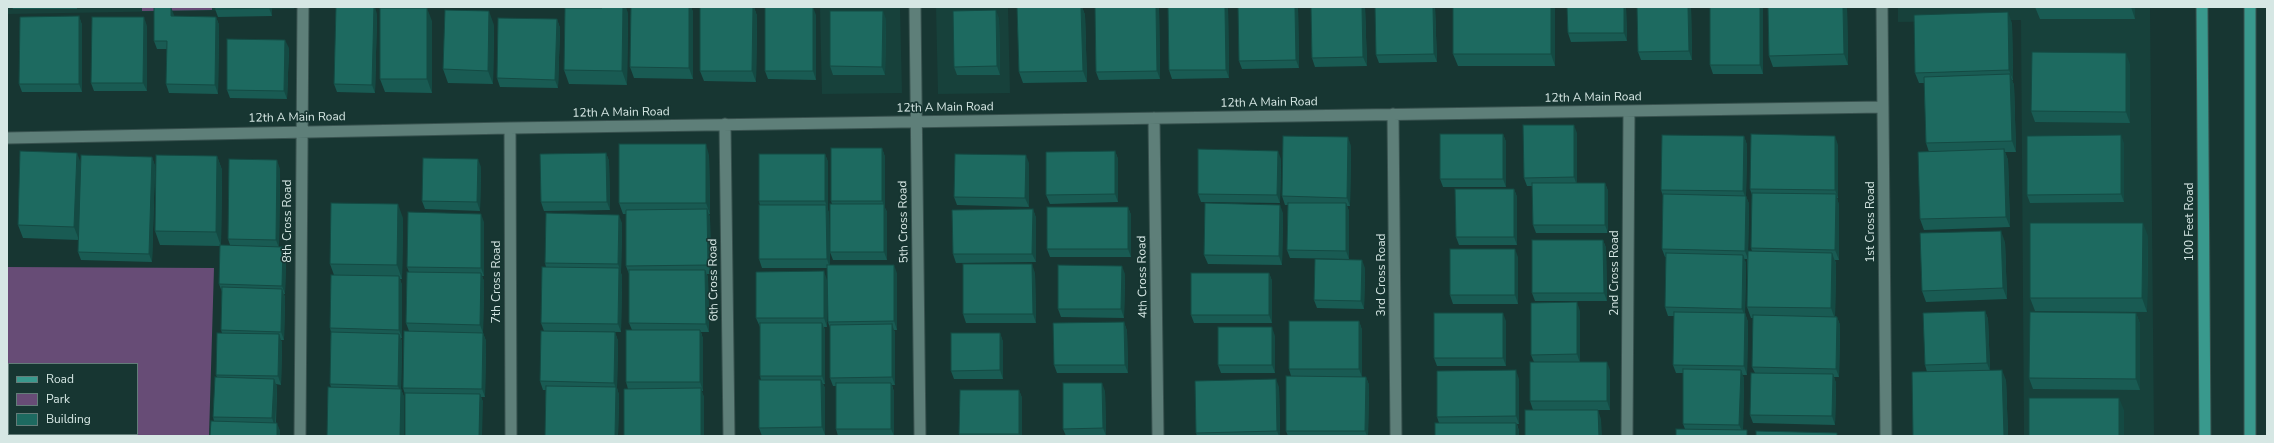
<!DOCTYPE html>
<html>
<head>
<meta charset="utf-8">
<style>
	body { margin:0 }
	#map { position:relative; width:2274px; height:443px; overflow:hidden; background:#173632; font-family:"Nunito Sans",sans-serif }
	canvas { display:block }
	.frame { position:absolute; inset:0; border:8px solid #d6e7e4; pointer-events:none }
	.legend { position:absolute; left:8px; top:363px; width:130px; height:72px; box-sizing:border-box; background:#173632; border:1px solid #637d79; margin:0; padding:5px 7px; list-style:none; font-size:12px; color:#d6e7e4 }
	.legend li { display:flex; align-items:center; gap:8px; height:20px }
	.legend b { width:20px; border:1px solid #637d79 }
</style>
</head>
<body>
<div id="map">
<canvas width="2274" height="443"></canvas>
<div class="frame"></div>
<ul class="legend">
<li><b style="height:5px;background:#39998d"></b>Road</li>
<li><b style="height:11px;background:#674c76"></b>Park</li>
<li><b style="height:11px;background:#1d6a60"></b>Building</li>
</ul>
</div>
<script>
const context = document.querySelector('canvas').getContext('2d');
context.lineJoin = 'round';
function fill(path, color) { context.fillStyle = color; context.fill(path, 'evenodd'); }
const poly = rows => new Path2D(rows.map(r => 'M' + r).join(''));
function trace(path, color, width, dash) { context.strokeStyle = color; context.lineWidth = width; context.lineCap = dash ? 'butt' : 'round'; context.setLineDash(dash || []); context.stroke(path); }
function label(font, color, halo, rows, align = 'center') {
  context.font = font + ' "Nunito Sans",sans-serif'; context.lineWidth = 3.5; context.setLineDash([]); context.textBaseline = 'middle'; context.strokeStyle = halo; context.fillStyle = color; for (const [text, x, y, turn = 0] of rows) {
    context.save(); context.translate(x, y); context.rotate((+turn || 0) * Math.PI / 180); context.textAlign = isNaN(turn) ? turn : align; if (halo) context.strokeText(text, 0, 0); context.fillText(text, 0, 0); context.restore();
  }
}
fill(poly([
	[8,7,294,7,294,9,8,14],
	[820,7,900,7,902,93,822,94],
	[936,7,1008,7,1010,93,938,94],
	[1898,7,2150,7,2154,436,2024,436,2021,20,1898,22]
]), '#17413b');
fill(poly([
	[142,7,212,7,212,10,142,11],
	[7,267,214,268,209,436,7,436],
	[9,364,137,364,137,434,9,434]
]), '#674c76');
const minor = poly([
	[915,7,920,436],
	[1882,7,1886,436],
	[1393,114,1396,436],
	[1154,118,1158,436],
	[725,124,729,436],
	[510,128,511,436],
	[7,138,510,128,1883,107],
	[300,436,303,7],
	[1627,436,1629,111]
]);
const primary = poly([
	[2202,7,2205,436],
	[2250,436,2250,7]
]);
trace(minor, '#38524f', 13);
trace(primary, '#38524f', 13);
trace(minor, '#5e7f79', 11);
trace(primary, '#39998d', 11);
fill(poly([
	[12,7,77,7,77,9,13,9],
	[272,7,272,16,218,17,215,9],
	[631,7,691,7,693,12,693,79,634,78,630,67],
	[700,7,754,7,757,16,756,82,704,81,700,71],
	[1017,7,1082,7,1085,15,1087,82,1023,83,1019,72],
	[1095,7,1159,7,1160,79,1099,80,1096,72],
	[1228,7,1229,78,1172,79,1169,70],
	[1298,7,1299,68,1242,69,1239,61],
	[1311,7,1365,7,1367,66,1315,67,1312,58],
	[1435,7,1437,62,1379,63,1376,55],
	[1555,7,1555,66,1458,66,1453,54],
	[1567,7,1626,7,1627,41,1571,42,1568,33],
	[1691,7,1692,60,1641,60,1638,52],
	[1710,7,1763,7,1763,74,1713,74,1710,65],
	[1768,7,1847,7,1848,65,1773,67,1769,56],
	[1931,7,1963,7,1931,8],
	[2035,7,2135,7,2135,19,2040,19],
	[628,13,627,85,569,84,564,70],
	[377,14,375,93,337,92,334,84],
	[174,15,174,16,216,17,219,25,218,94,169,93,166,84,167,49,157,49,154,41],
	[816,15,816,80,768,79,765,71],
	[79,16,82,25,82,92,22,92,19,84],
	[999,18,1000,75,957,75,954,67],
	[557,19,560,28,558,88,500,87,497,78],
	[886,19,885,75,833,75,830,66],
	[432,21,432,93,385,92,380,79],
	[2012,23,2013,80,2012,80,2014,85,2016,152,2005,152,2008,160,2010,227,1924,230,1920,219,1929,152,1926,143,1924,83,1919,83,1915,73],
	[494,25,493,84,448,83,443,69],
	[147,26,147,91,94,91,91,83],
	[289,48,287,99,230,98,227,90],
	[2130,64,2130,123,2035,122,2031,111],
	[1577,133,1577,183,1605,183,1608,191,1608,233,1536,233,1533,225,1532,186,1527,186,1524,178],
	[1503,134,1506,142,1506,187,1443,187,1440,179],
	[1744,136,1747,145,1746,196,1749,204,1748,251,1752,251,1751,248,1752,195,1750,189,1838,145,1838,198,1837,198,1839,205,1839,260,1835,260,1836,264,1835,316,1837,317,1840,325,1839,377,1834,377,1836,383,1835,425,1753,423,1750,415,1755,373,1752,367,1753,318,1751,318,1747,307,1747,259,1744,259,1746,263,1745,313,1748,322,1747,375,1742,375,1744,378,1743,430,1685,429,1683,424,1683,373,1676,373,1673,365,1674,316,1668,316,1665,307,1666,257,1665,257,1662,249,1663,196,1661,190],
	[2124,143,2124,202,2030,203,2027,195],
	[1351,146,1350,206,1347,206,1349,211,1349,259,1290,258,1287,250,1288,205,1285,205,1282,196],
	[882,148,885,157,885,208,887,212,887,260,833,260,830,252,832,204,831,201],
	[1115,151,1118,159,1118,202,1050,204,1046,195],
	[606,153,609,161,610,210,544,211,541,202],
	[825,154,828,162,828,210,829,213,830,265,897,273,897,330,894,330,895,333,895,385,892,385,894,392,894,436,838,436,836,429,836,386,833,386,830,378,830,328,828,322,827,268,762,268,759,259,760,205,759,201],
	[709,155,710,214,709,214,710,218,711,274,707,274,708,278,709,332,701,332,703,339,703,391,701,391,704,397,704,436,624,436,628,389,626,382,632,330,629,323,629,274,626,266,626,214,623,214,619,203],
	[217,156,222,170,221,245,230,245,228,239,280,169,279,247,286,256,285,294,284,294,285,298,284,340,281,340,282,343,281,385,276,384,277,387,276,423,280,431,214,421,213,417,217,377,216,375,222,333,221,330,222,292,219,284,220,246,160,245,155,231],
	[152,157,155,166,152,262,81,260,78,252,78,240,23,238,18,225,81,165],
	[1281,159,1280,203,1201,202,1198,194],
	[1029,163,1029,207,957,205,954,197],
	[481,167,480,211,425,209,422,201],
	[1514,189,1517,197,1517,245,1459,245,1456,237],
	[1128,207,1131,215,1131,257,1050,257,1047,249],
	[1033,209,1036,218,1036,262,956,263,953,254],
	[1283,213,1282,265,1208,264,1204,255],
	[403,218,402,279,400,279,402,285,402,338,401,338,402,342,401,389,404,397,331,387,330,384,331,332,330,328,334,275,330,264],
	[484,222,484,276,482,276,484,281,483,333,486,341,485,397,481,397,483,402,405,394,403,388,409,331,406,323,409,272,407,267],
	[622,223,621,273,622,276,621,332,544,331,541,323,546,267,545,263],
	[2148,236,2147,312,2035,311,2030,298],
	[1603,240,1606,248,1607,301,1535,301,1532,293],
	[2005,242,2007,299,1926,302,1922,291],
	[1518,257,1518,304,1453,304,1450,295],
	[1365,268,1364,309,1317,308,1314,300],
	[1035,273,1036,323,966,323,963,314],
	[1269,273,1272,281,1272,323,1194,323,1191,315],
	[1125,274,1124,318,1061,317,1058,309],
	[827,280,827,327,824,327,825,331,825,384,823,384,825,388,825,435,762,436,759,428,761,380,760,376,760,327,756,318],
	[1580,311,1580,362,1610,370,1610,410,1533,410,1530,401,1534,362,1531,355],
	[1985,311,1988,319,1990,370,2006,380,2008,436,1913,436,1927,372,1925,365],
	[2136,313,2140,324,2140,390,2033,389,2029,378],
	[1359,321,1362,330,1362,377,1366,377,1369,385,1368,436,1288,436,1286,431,1291,376,1289,369],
	[1506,321,1506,366,1437,366,1434,358],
	[1124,322,1127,331,1128,373,1057,373,1054,365],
	[615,332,618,341,617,388,619,395,618,436,545,436,546,390,543,390,540,381],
	[1000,333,1003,342,1003,379,954,379,951,371],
	[1275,336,1275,373,1221,373,1218,365],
	[1519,379,1519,424,1517,424,1519,431,1519,436,1435,436,1439,423,1437,417],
	[1279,387,1280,436,1197,436,1196,433],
	[1019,390,1022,398,1022,436,960,436,959,434],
	[1105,391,1106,436,1066,436,1063,429]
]), '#195b53');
fill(poly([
	[171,7,174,15,174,24,171,16],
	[269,7,272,7,272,16,269,8],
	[374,7,375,7,377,14,375,93,372,85],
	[623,7,626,7,628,13,627,85,622,71],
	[689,7,691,7,693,12,693,79,689,68],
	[753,7,754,7,757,16,756,82,752,71],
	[813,7,816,15,816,80,813,71],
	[1081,7,1082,7,1085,15,1087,82,1083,71],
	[1156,7,1159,7,1160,79,1157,71],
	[1225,7,1228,7,1229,78,1226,70],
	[1295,7,1298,7,1299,68,1296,60],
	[1362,7,1365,7,1367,66,1363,57],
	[1433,7,1435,7,1437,62,1434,54],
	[1551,7,1555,7,1555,66,1551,54],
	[1624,7,1626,7,1627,41,1624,33],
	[1688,7,1691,7,1692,60,1689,51],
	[1760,7,1763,7,1763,74,1760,65],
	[1843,7,1847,7,1848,65,1844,54],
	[2131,7,2135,7,2135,19],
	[427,8,432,21,432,93,427,79],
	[996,10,999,18,1000,75,997,66],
	[489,11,494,25,493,84,488,71],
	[883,11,886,19,885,75,882,67],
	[2008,12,2012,23,2013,80,2009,70],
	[79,16,82,25,82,92,79,84],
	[144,17,147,26,147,91,143,83],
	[216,17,219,25,218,94,215,85],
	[557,19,560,28,558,88,555,80],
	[285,40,289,48,287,99,284,91],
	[2126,53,2130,64,2130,123,2126,112],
	[2010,74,2014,85,2016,152,2012,141],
	[1574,125,1577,133,1577,186,1574,177],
	[1503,134,1506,142,1506,187,1503,179],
	[2121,135,2124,143,2124,202,2121,194],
	[1744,136,1747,145,1746,196,1749,204,1748,259,1745,251,1746,199,1743,191],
	[1835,136,1838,145,1838,198,1835,190],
	[1348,137,1351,146,1350,206,1347,198],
	[706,144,709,155,710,214,706,203],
	[882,148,885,157,885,208,887,212,887,260,884,252,884,205,882,201],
	[2004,149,2008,160,2010,227,2006,217],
	[1115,151,1118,159,1118,202,1115,194],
	[1278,151,1281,159,1280,203,1277,195],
	[77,153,82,166,79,240,74,227],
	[606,153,609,161,610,210,607,202],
	[825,154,828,162,828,210,825,201],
	[1026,155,1029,163,1029,207,1025,198],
	[217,156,222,170,221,246,216,232],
	[152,157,155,166,152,262,149,254],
	[478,159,481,167,480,211,477,202],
	[277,160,280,169,279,248,276,240],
	[1605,183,1608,191,1608,233,1605,225],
	[1514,189,1517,197,1517,245,1514,237],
	[1836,194,1839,205,1839,260,1835,250],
	[1346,203,1349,211,1349,259,1346,251],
	[398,204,403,218,402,279,397,265],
	[826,205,829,213,830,268,827,259],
	[1280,205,1283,213,1282,265,1279,256],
	[1128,207,1131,215,1131,257,1128,249],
	[707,209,710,218,711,274,708,265],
	[1033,209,1036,218,1036,262,1032,254],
	[481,214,484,222,484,276,481,268],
	[619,215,622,223,621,273,618,264],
	[2143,223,2148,236,2147,312,2142,298],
	[2001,231,2005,242,2007,299,2003,288],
	[1603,240,1606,248,1607,301,1604,293],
	[283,247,286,256,285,294,282,286],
	[1515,249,1518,257,1518,304,1515,295],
	[1832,253,1836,264,1835,319,1831,308],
	[1743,255,1746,263,1745,317,1742,309],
	[1362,260,1365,268,1364,309,1361,301],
	[1032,264,1035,273,1036,323,1033,314],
	[894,265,897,273,897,330,894,321],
	[1122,266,1125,274,1124,318,1121,309],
	[619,268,622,276,621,332,618,324],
	[705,270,708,278,709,332,706,324],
	[824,271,827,280,827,327,824,318],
	[481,273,484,281,483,333,480,325],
	[1269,273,1272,281,1272,323,1269,315],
	[399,276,402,285,402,338,399,330],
	[282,289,285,298,284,340,281,332],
	[1577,302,1580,311,1580,363,1577,354],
	[1985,311,1988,319,1990,371,1987,363],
	[1503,313,1506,321,1506,366,1503,358],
	[1745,313,1748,322,1747,375,1744,366],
	[2136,313,2140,324,2140,390,2136,379],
	[1837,317,1840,325,1839,377,1836,369],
	[1359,321,1362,330,1362,377,1359,369],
	[1124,322,1127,331,1128,373,1125,365],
	[822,323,825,331,825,384,822,376],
	[892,324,895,333,895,385,892,377],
	[1272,327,1275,336,1275,373,1272,365],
	[700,330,703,339,703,391,700,382],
	[615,332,618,341,617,388,619,395,618,436,615,436,616,389,614,383],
	[483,333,486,341,485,397,482,389],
	[1000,333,1003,342,1003,379,1000,370],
	[279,334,282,343,281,385,278,376],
	[399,334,402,342,401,394,398,386],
	[1607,362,1610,370,1610,410,1607,401],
	[1516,370,1519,379,1519,424,1516,416],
	[1741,370,1744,378,1743,433,1739,425],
	[2002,370,2006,380,2008,436,2004,436],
	[1833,374,1836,383,1835,425,1832,416],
	[1366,377,1369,385,1368,436,1367,436,1365,431],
	[274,379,277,387,275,427,272,418],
	[1276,379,1279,387,1280,436,1279,436,1277,431],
	[821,380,825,388,825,435,822,427],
	[891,383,894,392,894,436,891,429],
	[1102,383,1105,391,1106,436,1103,428],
	[701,388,704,397,704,436,701,436],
	[401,389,404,397,404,436,400,436],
	[1019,390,1022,398,1022,436,1020,436,1019,434],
	[480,394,483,402,482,436,479,436],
	[2119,398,2124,410,2124,436,2119,436],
	[1598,410,1601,419,1602,436,1599,436],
	[277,423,280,431,280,436,277,436],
	[1516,423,1519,431,1519,436,1516,436]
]), '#144a43');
const building = poly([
	[154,7,171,7,171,16,216,17,215,85,166,84,167,41,154,41,154,7],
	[215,7,269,7,269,8,215,9,215,7],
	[336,7,374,7,372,85,334,84,336,7],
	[602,7,623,7,622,71,564,70,565,8,602,8,602,7],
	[631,7,689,7,689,68,630,67,631,7],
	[700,7,753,7,752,71,700,71,700,7],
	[765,7,813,7,813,71,765,71,765,7],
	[1017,7,1081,7,1083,71,1019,72,1017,7],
	[1095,7,1156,7,1157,71,1096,72,1095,7],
	[1168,7,1225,7,1226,70,1169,70,1168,7],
	[1238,7,1295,7,1296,60,1239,61,1238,7],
	[1311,7,1362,7,1363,57,1312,58,1311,7],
	[1375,7,1433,7,1434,54,1376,55,1375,7],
	[1453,7,1551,7,1551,54,1453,54,1453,7],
	[1567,7,1624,7,1624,33,1568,33,1567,7],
	[1637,7,1688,7,1689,51,1638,52,1637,7],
	[1710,7,1760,7,1760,65,1710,65,1710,7],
	[1768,7,1843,7,1844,54,1769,56,1768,7],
	[380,8,427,8,427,79,380,79,380,8],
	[445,10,489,11,488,71,443,69,445,10],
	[996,10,997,66,954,67,953,11,996,10],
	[830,11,883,11,882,67,830,66,830,11],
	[2008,12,2009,70,1915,73,1914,15,2008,12],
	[79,16,79,84,19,84,20,17,79,16],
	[92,17,144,17,143,83,91,83,92,17],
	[498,18,557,19,555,80,497,78,498,18],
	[227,39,285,40,284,91,227,90,227,39],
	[2032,52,2126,53,2126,112,2031,111,2032,52],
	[2010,74,2012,141,1926,143,1924,77,2010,74],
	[1523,125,1574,125,1574,177,1524,178,1523,125],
	[1440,134,1503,134,1503,179,1440,179,1440,134],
	[1751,134,1835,136,1835,190,1750,189,1751,134],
	[1662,135,1744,136,1743,191,1661,190,1662,135],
	[2121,135,2121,194,2027,195,2027,136,2121,135],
	[1283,136,1348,137,1347,198,1282,196,1283,136],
	[619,144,706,144,706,203,619,203,619,144],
	[831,148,882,148,882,201,831,201,831,148],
	[1198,149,1278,151,1277,195,1198,194,1198,149],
	[2004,149,2006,217,1920,219,1918,152,2004,149],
	[20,151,77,153,74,227,18,225,20,151],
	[1115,151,1115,194,1046,195,1046,152,1115,151],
	[606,153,607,202,541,202,540,154,606,153],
	[759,154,825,154,825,201,759,201,759,154],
	[955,154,1026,155,1025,198,954,197,955,154],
	[81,155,152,157,149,254,78,252,81,155],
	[156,155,217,156,216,232,155,231,156,155],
	[423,158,478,159,477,202,422,201,423,158],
	[229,159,277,160,276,240,228,239,229,159],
	[1532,183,1605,183,1605,225,1533,225,1532,183],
	[1455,189,1514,189,1514,237,1456,237,1455,189],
	[1752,193,1836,194,1835,250,1751,248,1752,193],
	[1663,194,1746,196,1745,251,1662,249,1663,194],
	[331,203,398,204,397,265,330,264,331,203],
	[1205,203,1280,205,1279,256,1204,255,1205,203],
	[1288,203,1346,203,1346,251,1287,250,1288,203],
	[830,204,884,204,884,252,830,252,830,204],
	[759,205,826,205,827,259,759,259,759,205],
	[1047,207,1128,207,1128,249,1047,249,1047,207],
	[707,209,708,265,626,266,626,210,707,209],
	[1033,209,1032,254,953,254,952,210,1033,209],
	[408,212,481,214,481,268,407,267,408,212],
	[546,213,619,215,618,264,545,263,546,213],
	[2030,223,2143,223,2142,298,2030,298,2030,223],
	[2001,231,2003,288,1922,291,1920,233,2001,231],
	[1532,240,1603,240,1604,293,1532,293,1532,240],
	[220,245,283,247,282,286,219,284,220,245],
	[1450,249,1515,249,1515,295,1450,295,1450,249],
	[1748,251,1832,253,1831,308,1747,307,1748,251],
	[1666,253,1743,255,1742,309,1665,307,1666,253],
	[1315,259,1362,260,1361,301,1314,300,1315,259],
	[963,264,1032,264,1033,314,963,314,963,264],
	[827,265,894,265,894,321,828,322,827,265],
	[1058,265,1122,266,1121,309,1058,309,1058,265],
	[542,267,619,268,618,324,541,323,542,267],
	[629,270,705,270,706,324,629,323,629,270],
	[824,271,824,318,756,318,756,272,824,271],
	[407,272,481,273,480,325,406,323,407,272],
	[1191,273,1269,273,1269,315,1191,315,1191,273],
	[331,275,399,276,399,330,330,328,331,275],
	[222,287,282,289,281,332,221,330,222,287],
	[1577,302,1577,354,1531,355,1531,303,1577,302],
	[1985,311,1987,363,1925,365,1923,313,1985,311],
	[1674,312,1745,313,1744,366,1673,365,1674,312],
	[2030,312,2136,313,2136,379,2029,378,2030,312],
	[1434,313,1503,313,1503,358,1434,358,1434,313],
	[1753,315,1837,317,1836,369,1752,367,1753,315],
	[1289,321,1359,321,1359,369,1289,369,1289,321],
	[1124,322,1125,365,1054,365,1053,323,1124,322],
	[760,323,822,323,822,376,760,376,760,323],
	[892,324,892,377,830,378,830,325,892,324],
	[1218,327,1272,327,1272,365,1218,365,1218,327],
	[626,330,700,330,700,382,626,382,626,330],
	[404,331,483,333,482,389,403,388,404,331],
	[541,331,615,332,614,383,540,381,541,331],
	[331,332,399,334,398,386,330,384,331,332],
	[217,333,279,334,278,376,216,375,217,333],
	[951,333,1000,333,1000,370,951,371,951,333],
	[1530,362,1607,362,1607,401,1530,401,1530,362],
	[1683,369,1741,370,1739,425,1683,424,1683,369],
	[1516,370,1516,416,1437,417,1437,371,1516,370],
	[2002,370,2004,436,1913,436,1912,372,2002,370],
	[1751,373,1833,374,1832,416,1750,415,1751,373],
	[1286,376,1366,377,1365,431,1286,431,1286,376],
	[215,377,274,379,272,418,213,417,215,377],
	[1276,379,1277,431,1196,433,1195,381,1276,379],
	[759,380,821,380,822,427,759,428,759,380],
	[836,383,891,383,891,429,836,429,836,383],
	[1063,383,1102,383,1103,428,1063,429,1063,383],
	[546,386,616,387,615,436,545,436,546,386],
	[328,387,401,389,400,436,327,436,328,387],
	[701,388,701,436,624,436,624,389,701,388],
	[960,390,1019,390,1019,434,959,434,960,390],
	[405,393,480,394,479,436,405,436,405,393],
	[2029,398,2119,398,2119,436,2029,436,2029,398],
	[1525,410,1598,410,1599,436,1525,436,1525,410],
	[211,421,277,423,277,436,210,436,211,421],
	[1435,423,1516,423,1516,436,1435,436,1435,423],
	[1676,429,1747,430,1747,436,1676,436,1676,429],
	[1756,431,1837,433,1837,436,1756,436,1756,431]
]);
fill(building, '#1d6a60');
trace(building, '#144a43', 1);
label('12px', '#d6e7e4', '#173632', [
	["12th A Main Road",1593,98,-1],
	["12th A Main Road",1269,103,-1],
	["12th A Main Road",945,108,-1],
	["12th A Main Road",621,113,-1],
	["12th A Main Road",297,118,-1],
	["8th Cross Road",288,221,-90],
	["5th Cross Road",904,222,-91],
	["1st Cross Road",1871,222,-90],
	["100 Feet Road",2190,222,-90],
	["2nd Cross Road",1615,273,-90],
	["3rd Cross Road",1382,275,-90],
	["4th Cross Road",1143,277,-91],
	["6th Cross Road",714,280,-91],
	["7th Cross Road",497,282,-90]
]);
</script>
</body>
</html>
